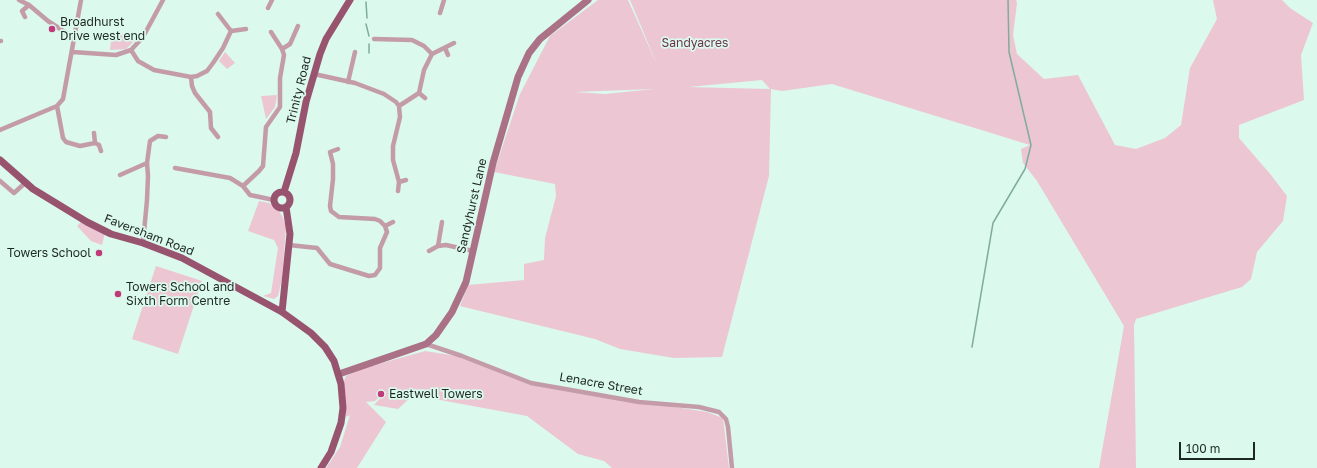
<!DOCTYPE html>
<html>
<head>
<meta charset="utf-8">
<style>
	body { margin:0 }
	#map { position:relative; width:1317px; height:468px; overflow:hidden; background:#dbf9ed; font-family:"Golos Text",sans-serif }
	canvas { display:block }
	.scale { position:absolute; left:1179px; top:442px; width:76px; height:18px; box-sizing:border-box; border:2px solid #1d2824; border-top:0; padding-left:5px; font-size:12px; line-height:14px; white-space:nowrap; color:#1d2824; -webkit-text-stroke:3px #dbf9ed; paint-order:stroke }
</style>
</head>
<body>
<div id="map">
<canvas width="1317" height="468"></canvas>
<div class="scale">100 m</div>
</div>
<script>
const context = document.querySelector('canvas').getContext('2d');
context.lineJoin = 'round';
function fill(path, color) { context.fillStyle = color; context.fill(path, 'evenodd'); }
const poly = rows => new Path2D(rows.map(r => 'M' + r).join(''));
function trace(path, color, width, dash) { context.strokeStyle = color; context.lineWidth = width; context.lineCap = dash ? 'butt' : 'round'; context.setLineDash(dash || []); context.stroke(path); }
function label(font, color, halo, rows, align = 'center') {
  context.font = font + ' "Golos Text",sans-serif'; context.lineWidth = 3.5; context.setLineDash([]); context.textBaseline = 'middle'; context.strokeStyle = halo; context.fillStyle = color; for (const [text, x, y, turn = 0] of rows) {
    context.save(); context.translate(x, y); context.rotate((+turn || 0) * Math.PI / 180); context.textAlign = isNaN(turn) ? turn : align; if (halo) context.strokeText(text, 0, 0); context.fillText(text, 0, 0); context.restore();
  }
}
fill(poly([
	[598,0,628,0,658,67,630,0,1016,0,1017,3,1013,35,1017,54,1044,79,1078,75,1115,145,1136,149,1165,138,1181,125,1190,68,1217,19,1213,0,1282,0,1290,8,1313,23,1301,55,1304,100,1239,125,1239,138,1271,175,1287,196,1283,221,1257,252,1251,279,1242,287,1136,319,1134,325,1136,468,1099,468,1124,326,1037,181,1023,163,1021,149,1030,145,832,84,782,91,771,89,769,176,722,357,674,358,620,349,595,339,460,306,468,285,524,280,524,264,544,260,545,238,556,196,555,184,494,172,520,94,550,36],
	[762,80,770,89,688,87,689,87],
	[654,89,605,94,574,92],
	[112,33,138,37,126,49,110,50],
	[225,52,235,63,227,69,219,61],
	[277,95,275,107,266,119,261,96],
	[259,201,269,203,279,211,283,218,286,227,282,279,278,296,274,299,263,296,271,293,278,248,274,240,248,231],
	[81,222,105,233,102,245,91,241,77,226],
	[156,266,202,281,178,354,132,339],
	[425,351,457,356,531,384,707,412,723,418,729,468,612,468,604,461,578,454,527,416,413,395,398,409,374,405,386,392,381,390,378,394,380,396,375,401,366,402,386,422,357,468,326,468,340,447,350,415,346,417,344,381,346,376,361,369]
]), '#edc6d3');
trace(poly([
	[366,2,367,18],
	[366,24,369,36],
	[369,44,369,53],
	[972,347,993,223,1025,169,1031,145,1009,52,1008,0]
]), '#80ac9c', 1.5);
trace(poly([
	[19,0,29,5,48,21,74,38],
	[268,8,272,0],
	[440,13,444,0],
	[218,14,231,31,246,29],
	[25,17,22,11,29,5],
	[374,39,412,40,424,46,432,54],
	[0,41,1,41],
	[445,48,448,55],
	[282,49,290,44,298,26],
	[131,50,138,61,154,70,191,77,197,76,207,71,213,63,223,48,231,31],
	[73,52,116,55,131,50,143,37,163,0],
	[314,74,355,83,384,94,396,102,399,106,400,117,393,146,393,160,399,182,398,191],
	[191,77,192,86,195,93,210,112,211,128,218,137],
	[348,82,355,52],
	[419,93,425,98],
	[57,106,63,138,66,142,80,146,95,143],
	[399,106,419,93,424,70,432,54,454,43],
	[0,130,57,106,63,99,81,0],
	[94,133,95,143],
	[95,143,99,145,101,151],
	[175,168,230,178,243,186,250,195,274,200],
	[120,175,147,163],
	[0,181,14,193,25,183],
	[399,182,406,180],
	[243,186,259,171,263,166,266,127,280,107,280,78,284,55,282,49,271,32],
	[385,226,393,222],
	[143,243,147,200,148,176,147,163,150,141,158,136,166,137],
	[289,245,317,248,330,264,369,276,375,275,380,268,380,248,387,232,385,226,380,221,375,219,339,217,331,211,330,206,333,179,333,164,330,152,338,149],
	[438,246,442,222],
	[429,251,438,246,446,245,473,251],
	[426,344,462,356,531,383,639,402,699,407,719,412,726,419,728,427,732,468]
]), '#c49ca9', 4.5);
trace(poly([
	[339,374,426,344,436,335,452,312,466,282,493,163,518,77,529,53,540,39,588,0]
]), '#ab7287', 7);
trace(poly([
	[0,160,33,189,87,222,111,234,143,243,182,258,282,312,311,333,325,347,334,361,341,384,343,408,341,423,331,452,321,468],
	'274 200a8 8 0 1 1 16 0a8 8 0 1 1-16 0Z',
	[284,192,296,153,306,102,320,54,326,39,350,0],
	[282,312,290,234,286,207]
]), '#98546e', 7);
for (const [x, y, r, color] of [
	[52,29,4,"#c13978"],
	[99,253,4,"#c13978"],
	[118,294,4,"#c13978"],
	[381,394,4,"#c13978"]
]) { const dot = new Path2D(); dot.arc(x, y, r, 0, 2 * Math.PI); context.fillStyle = color; context.fill(dot); trace(dot, '#dbf9ed', 1.5); }
label('12px', '#1d2824', '#dbf9ed', [
	["Broadhurst",60,22],
	["Drive west end",60,36],
	["Towers School",91,253,"right"],
	["Towers School and",126,287],
	["Sixth Form Centre",126,301],
	["Eastwell Towers",389,394]
], 'left');
label('12px', '#6e374d', '#dbf9ed', [
	["Sandyacres",695,43]
]);
label('12px', '#1d2824', '#dbf9ed', [
	["Trinity Road",299,90,-76],
	["Sandyhurst Lane",472,206,-77],
	["Faversham Road",149,235,21],
	["Lenacre Street",601,384,10]
]);
</script>
</body>
</html>
